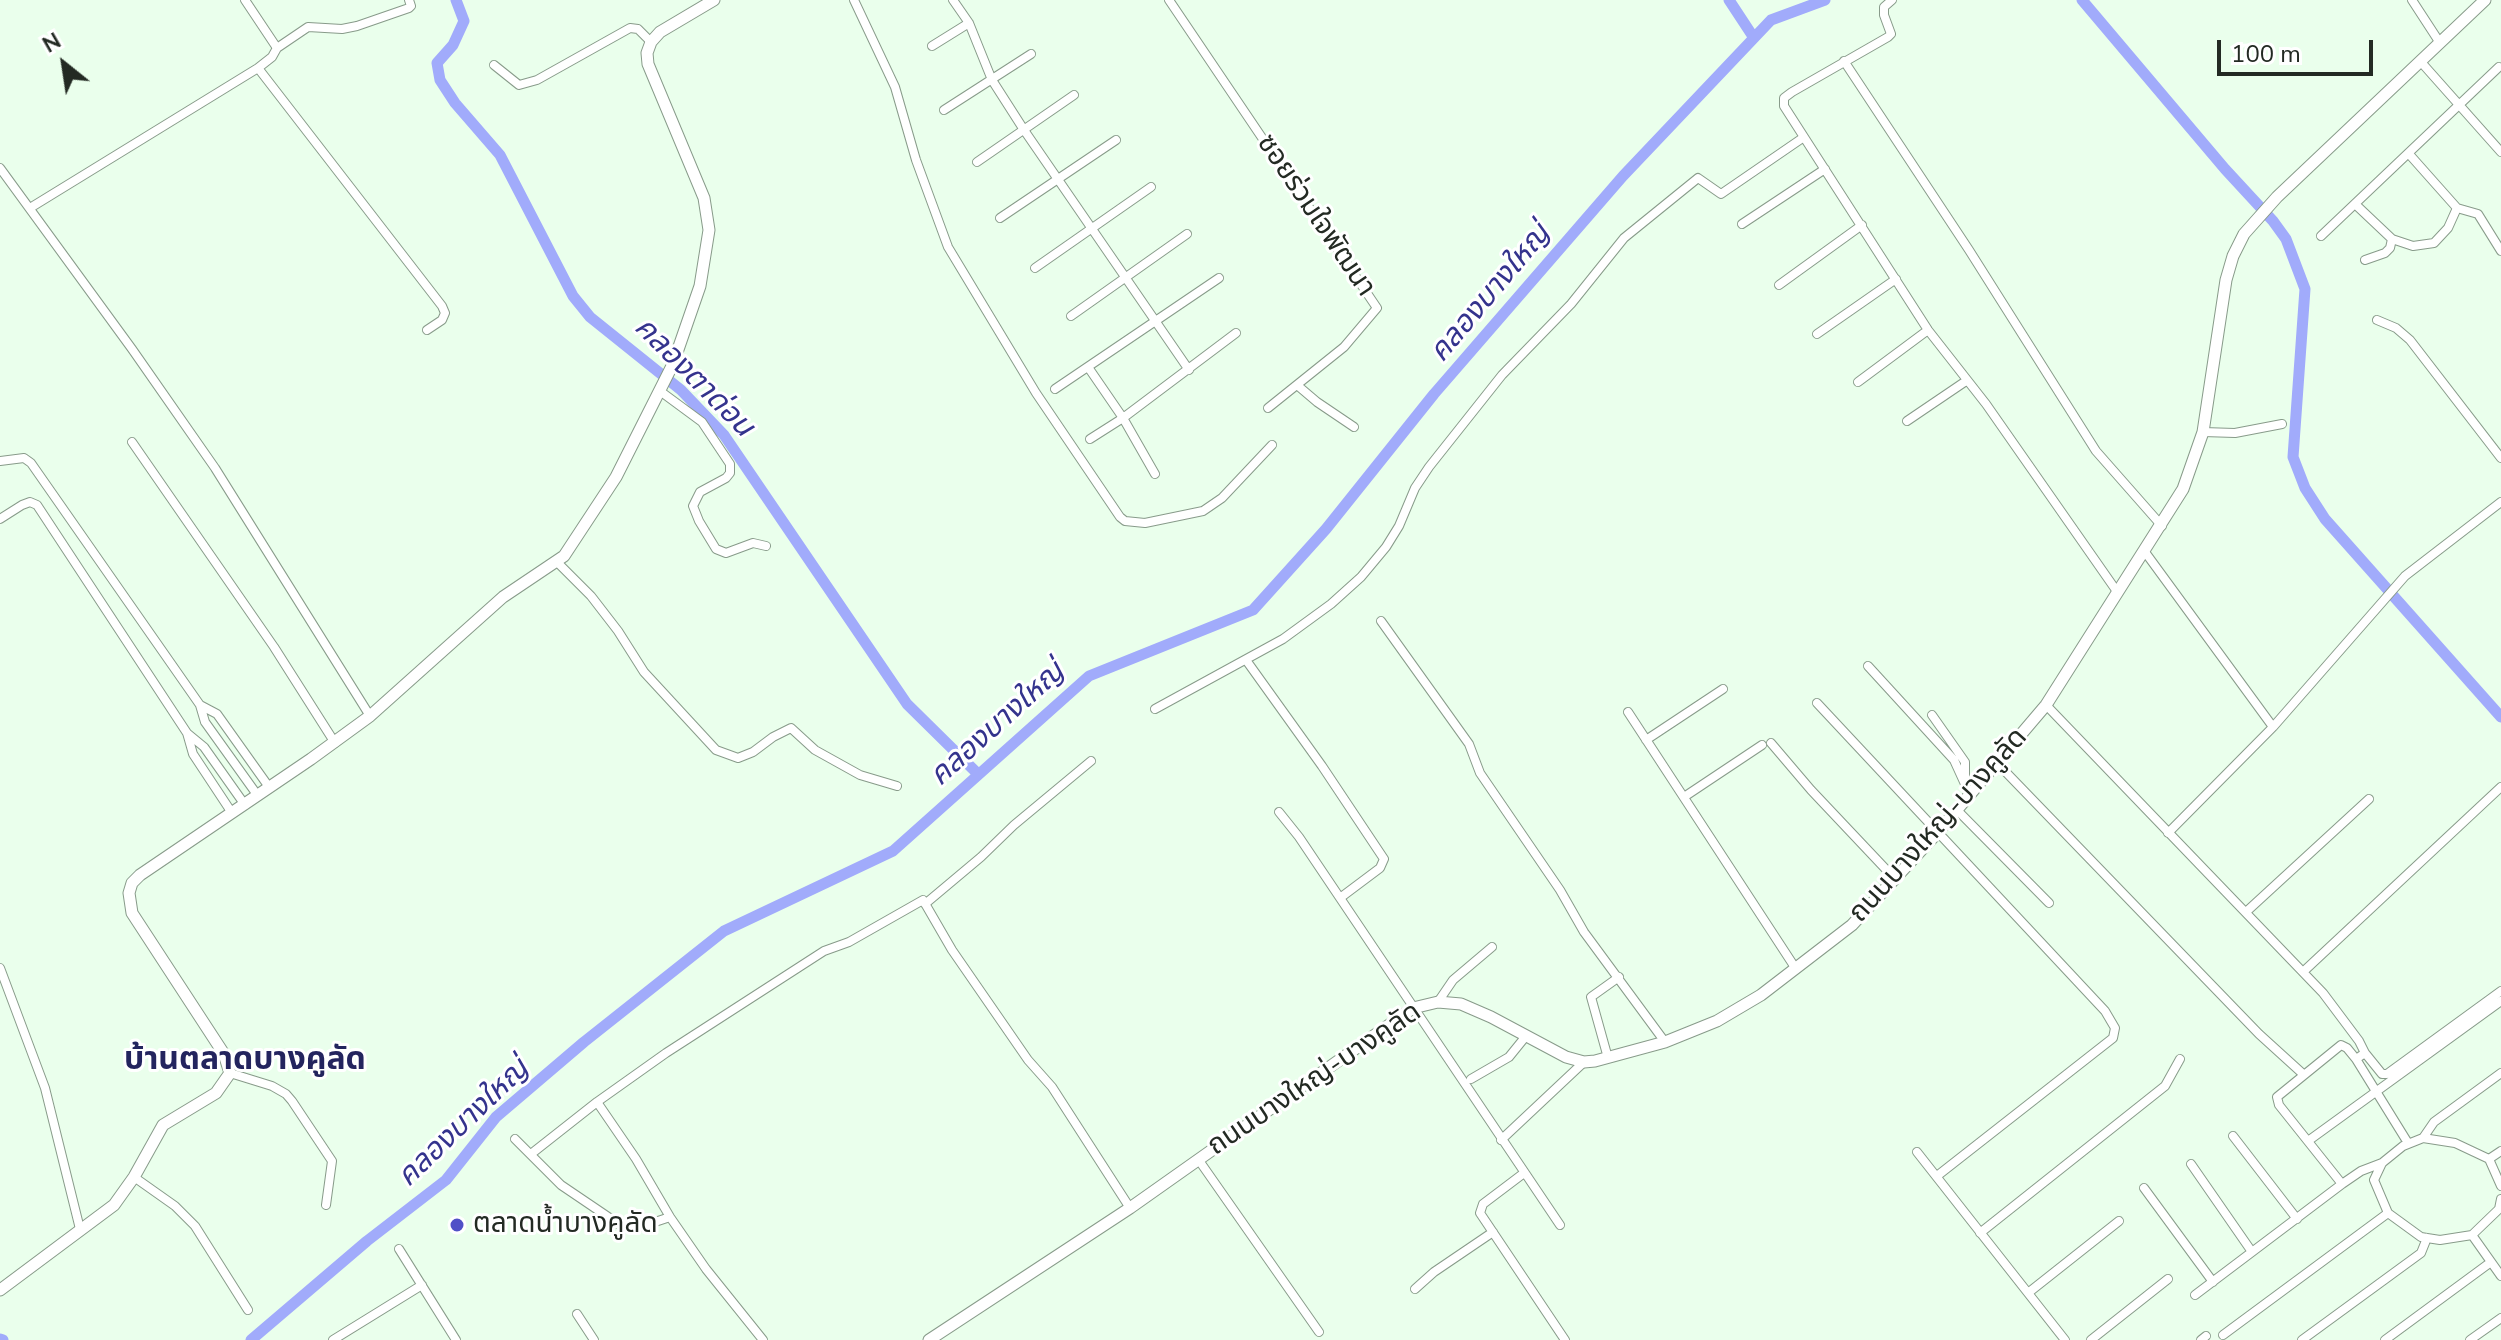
<!DOCTYPE html>
<html>
<head>
<meta charset="utf-8">
<style>
	body { margin:0 }
	#map { position:relative; width:2501px; height:1340px; overflow:hidden; background:#eaffec; font-family:"Nunito Sans",sans-serif }
	canvas { display:block }
	.north { position:absolute; left:24px; top:24px; width:80px; height:80px; -webkit-text-stroke:6px #fff; paint-order:stroke; rotate:330deg; font-size:22px; font-weight:700; line-height:32px; text-align:center; color:#232a23 }
	.north::after { content:''; display:block; margin:auto; width:28px; height:36px; background:#232a23; clip-path:polygon(50% 0,100% 100%,50% 72%,0 100%) }
	.scale { position:absolute; left:2217px; top:40px; width:156px; height:36px; box-sizing:border-box; border:4px solid #232a23; border-top:0; padding-left:10px; font-size:24px; line-height:28px; white-space:nowrap; color:#232a23; -webkit-text-stroke:6px #fff; paint-order:stroke }
</style>
</head>
<body>
<div id="map">
<canvas width="2501" height="1340"></canvas>
<div class="north">N</div>
<div class="scale">100 m</div>
</div>
<script>
const context = document.querySelector('canvas').getContext('2d');
context.lineJoin = 'round';
const poly = rows => new Path2D(rows.map(r => 'M' + r).join(''));
function trace(path, color, width, dash) { context.strokeStyle = color; context.lineWidth = width; context.lineCap = dash ? 'butt' : 'round'; context.setLineDash(dash || []); context.stroke(path); }
function label(font, color, halo, rows, align = 'center') {
  context.font = font + ' "Nunito Sans","Noto Sans Thai",sans-serif'; context.lineWidth = 6; context.setLineDash([]); context.textBaseline = 'middle'; context.strokeStyle = halo; context.fillStyle = color; for (const [text, x, y, turn = 0] of rows) {
    context.save(); context.translate(x, y); context.rotate((+turn || 0) * Math.PI / 180); context.textAlign = isNaN(turn) ? turn : align; if (halo) context.strokeText(text, 0, 0); context.fillText(text, 0, 0); context.restore();
  }
}
trace(poly([
	[456,0,464,21,453,45,437,63,440,80,455,103,500,155,573,296,590,317,681,390,724,435,907,704,978,774],
	[1729,0,1754,38],
	[2082,0,2225,169,2273,221,2286,239,2305,289,2293,457,2305,488,2325,519,2501,717],
	[0,1339,3,1340],
	[251,1340,367,1241,446,1180,496,1117,584,1042,724,931,893,851,1089,676,1253,610,1326,529,1434,394,1623,176,1771,20,1825,0]
]), '#a1abfb', 11);
const minor = poly([
	[245,0,277,48],
	[854,0,895,87,916,160,948,247,1036,393,1120,517,1125,521,1145,523,1203,511,1222,498,1272,445],
	[953,0,969,23,992,80,1024,130,1189,370],
	[1169,0,1377,308,1344,347,1268,408],
	[1892,0,1884,7,1884,15,1891,34,1888,37,1792,92,1784,98,1784,106,1928,330,1986,404,2118,593],
	[2412,0,2440,43],
	[932,46,969,23],
	[1844,61,1969,250,2096,451,2162,526],
	[2421,62,2501,152],
	[494,65,519,85,537,80,630,28,638,29,651,42],
	[258,68,442,306,445,313,442,320,427,330],
	[944,110,1031,54],
	[2409,154,2457,208,2478,214,2501,251],
	[977,162,1074,95],
	[0,168,132,349,215,468,370,716],
	[2355,204,2392,239,2390,248,2385,253,2365,260],
	[30,208,258,68,272,57,277,48,308,27,342,29,357,26,409,8,411,6,409,0],
	[1000,218,1116,140],
	[1742,224,1825,169],
	[2321,236,2499,67],
	[2392,239,2413,246,2434,243,2448,228,2457,208],
	[1035,268,1151,187],
	[1779,285,1862,225],
	[1071,316,1187,234],
	[2377,320,2396,328,2410,340,2501,458],
	[1817,334,1896,279],
	[1088,367,1123,418,1155,474],
	[1858,382,1928,330],
	[1297,385,1317,402,1354,427],
	[1055,389,1219,278],
	[660,391,702,422,730,464,730,473,726,478,700,492,693,506,699,521,716,549,726,553,753,543,766,546],
	[1907,421,1966,381],
	[2203,432,2235,433,2282,424],
	[1090,439,1123,418,1236,333],
	[132,442,274,647,335,743],
	[0,461,24,458,31,463,200,705],
	[0,519,22,505,30,502,37,505,187,733],
	[2145,552,2273,727],
	[557,562,591,596,618,631,644,672,716,750,738,758,753,752,773,737,791,728,815,750,860,775,897,786],
	[1381,621,1469,744,1480,773,1560,890,1584,932,1665,1042],
	[1246,660,1322,766,1384,859,1380,868,1340,898],
	[1868,666,1954,760,1970,795],
	[1817,703,2105,1011,2115,1028,2113,1038,1937,1176],
	[2046,705,2323,993,2359,1041,2365,1053,2356,1059,2408,1143],
	[1155,709,1283,639,1331,604,1361,577,1386,547,1399,526,1415,488,1429,467,1502,375,1571,304,1624,238,1698,178,1721,194,1804,137],
	[1628,712,1796,969],
	[1932,715,1965,762,1965,778],
	[1646,740,1723,689],
	[1771,743,1811,790,1896,880],
	[1998,764,2259,1034,2303,1074],
	[258,796,205,722,200,705,217,714,269,787],
	[1684,797,1762,745],
	[1957,810,2049,903],
	[1279,812,1299,837,1560,1225],
	[232,813,193,754,187,733,204,747,245,805],
	[2168,833,2273,727,2405,576,2501,502],
	[925,904,981,857,1014,825,1091,761],
	[2246,912,2369,799],
	[0,968,45,1088,80,1229],
	[2304,971,2501,787],
	[1438,1002,1453,980,1492,947],
	[2365,1053,2382,1074,2387,1074,2501,991],
	[1608,1058,1591,997,1619,977],
	[230,1073,272,1086,286,1094,292,1101,332,1161,326,1205],
	[1471,1079,1509,1057,1526,1036],
	[597,1102,666,1053,824,951,849,942,923,900,952,950,1028,1060,1052,1087,1130,1208],
	[2233,1136,2297,1219],
	[2423,1138,2434,1122,2501,1073],
	[515,1139,561,1185,623,1227,640,1227,670,1217],
	[1501,1140,1584,1062],
	[2308,1141,2501,1001],
	[1917,1152,2065,1340],
	[531,1154,597,1102,636,1159,670,1217,706,1269,763,1340],
	[1198,1159,1319,1332],
	[2489,1159,2501,1151],
	[2191,1164,2252,1252],
	[1524,1173,1483,1204,1480,1213,1565,1340],
	[134,1177,175,1206,195,1226,248,1310],
	[2342,1184,2279,1105,2277,1097,2341,1045,2347,1048,2356,1059],
	[2501,1186,2489,1159,2455,1143,2423,1138,2403,1146,2382,1163,2374,1180,2388,1213,2421,1237,2427,1238,2440,1240,2472,1235,2499,1209,2501,1199],
	[2144,1188,2213,1282],
	[1980,1233,2165,1086,2180,1059],
	[2472,1235,2501,1276],
	[399,1249,456,1340],
	[1415,1289,1434,1272,1493,1232],
	[2028,1293,2119,1221],
	[2195,1295,2342,1184,2361,1171,2382,1163],
	[577,1314,594,1340],
	[2223,1335,2388,1213],
	[333,1340,422,1285],
	[2091,1340,2168,1279],
	[2201,1340,2206,1336],
	[2302,1340,2421,1253,2427,1238],
	[2385,1340,2491,1262],
	[2470,1340,2501,1318]
]);
const tertiary = poly([
	[0,1290,114,1205,134,1177,163,1125,216,1093,230,1073,224,1054,132,913,129,893,132,883,140,875,311,759,370,716,503,597,564,556,616,477,673,364,700,286,709,230,704,198,648,64,647,53,651,42,660,32,714,0],
	[929,1340,1130,1208,1413,1008,1438,1002,1461,1004,1491,1017,1566,1057,1584,1062,1595,1061,1665,1042,1717,1021,1761,995,1852,925,1938,832,2046,705,2183,489,2203,432,2226,280,2233,256,2244,234,2277,197,2485,0]
]);
trace(minor, '#889b8a', 10);
trace(tertiary, '#889b8a', 13);
trace(minor, '#fff', 8);
trace(tertiary, '#fff', 11);
for (const [x, y, r, color] of [
	[457,1225,8,"#5050c7"]
]) { const dot = new Path2D(); dot.arc(x, y, r, 0, 2 * Math.PI); context.fillStyle = color; context.fill(dot); trace(dot, '#fff', 3); }
label('28px', '#232a23', '#fff', [
	["ซอยร่วมใจพัฒนา",1315,216,56],
	["ถนนบางใหญ่-บางคูลัด",1939,826,-48],
	["ถนนบางใหญ่-บางคูลัด",1315,1080,-34]
]);
label('28px', '#232a23', '#fff', [
	["ตลาดน้ำบางคูลัด",473,1225]
], 'left');
label('italic 30px', '#34338d', '#fff', [
	["คลองบางใหญ่",1491,294,-50],
	["คลองตาด่อน",693,378,45],
	["คลองบางใหญ่",998,725,-42],
	["คลองบางใหญ่",464,1124,-44]
]);
label('bold 32px', '#23245e', '#fff', [
	["บ้านตลาดบางคูลัด",245,1061]
]);
</script>
</body>
</html>
